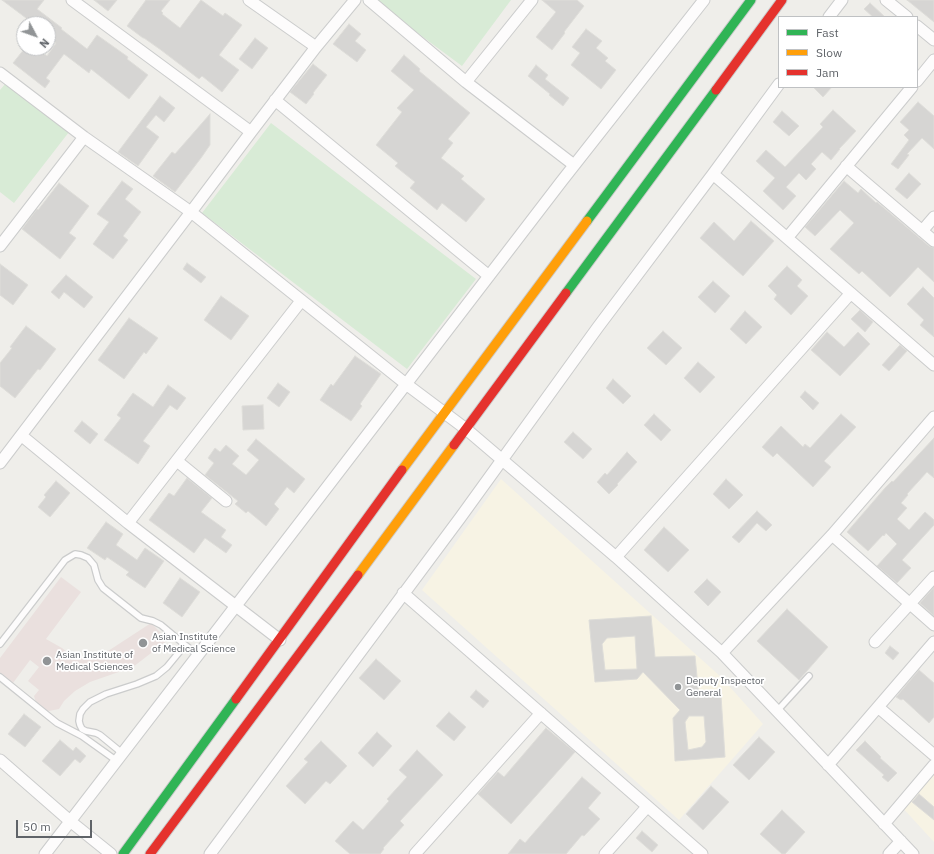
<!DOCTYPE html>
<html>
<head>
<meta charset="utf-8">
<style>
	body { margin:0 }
	#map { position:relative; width:934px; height:854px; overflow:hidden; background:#efeeea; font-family:"IBM Plex Sans",sans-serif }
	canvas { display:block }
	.legend { position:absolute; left:778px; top:16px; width:140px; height:72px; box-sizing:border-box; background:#fff; border:1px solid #bfc1c3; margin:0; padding:5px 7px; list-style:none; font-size:12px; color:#5f6368 }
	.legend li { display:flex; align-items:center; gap:8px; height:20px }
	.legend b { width:20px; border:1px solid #bfc1c3 }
	.north { position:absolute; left:16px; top:16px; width:40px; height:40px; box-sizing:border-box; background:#fff; border:1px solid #bfc1c3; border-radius:50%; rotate:131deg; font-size:11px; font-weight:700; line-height:16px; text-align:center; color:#5f6368 }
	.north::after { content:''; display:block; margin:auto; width:14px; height:18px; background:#919496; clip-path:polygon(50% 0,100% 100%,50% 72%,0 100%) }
	.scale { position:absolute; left:16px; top:820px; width:76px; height:18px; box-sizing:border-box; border:2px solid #5f6368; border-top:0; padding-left:5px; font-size:12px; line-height:14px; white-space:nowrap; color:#5f6368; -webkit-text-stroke:3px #fff; paint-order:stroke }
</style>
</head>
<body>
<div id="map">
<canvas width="934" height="854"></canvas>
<ul class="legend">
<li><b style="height:5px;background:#30b455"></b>Fast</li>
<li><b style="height:5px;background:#ff9f0a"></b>Slow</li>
<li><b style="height:5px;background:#e5322d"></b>Jam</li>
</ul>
<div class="north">N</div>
<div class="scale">50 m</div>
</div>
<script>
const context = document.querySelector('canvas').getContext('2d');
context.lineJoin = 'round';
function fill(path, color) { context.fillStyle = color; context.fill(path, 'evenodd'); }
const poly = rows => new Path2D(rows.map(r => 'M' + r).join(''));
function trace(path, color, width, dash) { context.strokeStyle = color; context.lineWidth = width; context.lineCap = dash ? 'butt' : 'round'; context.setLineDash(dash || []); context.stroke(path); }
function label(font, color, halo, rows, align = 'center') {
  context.font = font + ' "IBM Plex Sans",sans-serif'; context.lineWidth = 3.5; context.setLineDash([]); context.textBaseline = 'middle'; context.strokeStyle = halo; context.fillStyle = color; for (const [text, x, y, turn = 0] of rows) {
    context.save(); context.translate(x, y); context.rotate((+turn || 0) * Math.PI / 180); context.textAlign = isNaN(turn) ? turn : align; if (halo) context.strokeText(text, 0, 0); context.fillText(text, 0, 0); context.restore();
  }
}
fill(poly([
	[501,479,721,677,763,724,679,820,422,590],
	[934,767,934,842,901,806]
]), '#f7f3e4');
fill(poly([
	[61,577,81,592,46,639,62,648,76,659,92,656,105,653,151,623,168,640,133,667,90,682,75,691,64,701,59,709,49,711,42,710,36,703,34,696,39,690,28,681,39,667,30,660,13,683,0,674,0,658]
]), '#eae0de');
fill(poly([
	[373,0,511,0,462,66],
	[6,83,69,132,14,203,0,192,0,90],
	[271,123,476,279,407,369,202,213]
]), '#d8ebd6');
const building = poly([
	[2,0,44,0,37,9,62,28,61,29,87,49,97,35,128,57,127,59,148,75,129,99,91,69,89,73,64,54,46,78,50,81,45,88,13,63,25,48,37,48,47,56,56,43,48,37,48,24,34,24,2,0],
	[94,0,117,0,108,11,94,0],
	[146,0,170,0,161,11,163,13,162,14,180,28,201,0,223,16,225,13,242,25,219,55,239,70,222,92,202,76,199,79,161,50,144,38,143,38,127,26,146,0],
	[542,0,577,0,584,6,564,32,565,33,552,50,536,37,556,12,542,0],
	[907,0,934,0,934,22,907,0],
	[870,3,885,17,873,17,864,9,870,3],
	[349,24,361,34,355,41,366,50,357,62,333,44,349,24],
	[586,29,602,41,596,48,608,58,605,61,616,70,601,89,571,65,580,53,572,47,586,29],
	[255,38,268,48,252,69,239,59,255,38],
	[404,55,420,69,419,71,470,113,448,139,453,143,441,158,464,176,461,179,485,199,466,222,442,203,437,210,410,188,415,182,395,166,398,163,376,145,402,112,397,108,414,90,391,71,404,55],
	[313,64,327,75,313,93,314,94,306,104,290,92,313,64],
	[536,65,548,75,545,79,569,98,563,106,549,95,550,94,528,76,536,65],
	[813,87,832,87,823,97,813,87],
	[160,96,175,108,164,122,156,115,146,127,159,137,138,166,118,152,160,96],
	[918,102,934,116,934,149,922,138,907,154,909,155,898,169,891,164,909,140,904,135,909,130,900,122,918,102],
	[833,110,856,131,839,149,840,149,831,160,822,152,811,164,816,169,806,180,799,173,786,187,796,196,783,210,763,191,775,178,756,161,766,150,785,167,823,127,820,124,833,110],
	[782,111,799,126,789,136,773,122,782,111],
	[210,114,210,145,201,158,175,192,153,176,172,152,175,154,210,114],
	[909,173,921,184,907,199,895,189,909,173],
	[122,181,133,189,125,199,141,212,123,236,128,240,113,259,93,244,109,222,97,214,122,181],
	[844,181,858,193,861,189,876,203,877,202,929,246,934,248,934,282,918,267,890,297,862,271,859,274,830,249,854,223,840,210,815,236,805,227,844,181],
	[59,183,89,206,69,233,76,238,60,259,22,229,37,209,38,210,59,183],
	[751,221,774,241,743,276,700,238,714,222,734,241,751,221],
	[187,263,206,277,201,283,183,269,187,263],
	[0,264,28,285,13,305,0,295,0,264],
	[787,266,802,280,797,286,808,296,791,315,774,299,777,295,768,286,787,266],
	[66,275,93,297,84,308,64,292,59,299,51,292,66,275],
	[713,281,730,296,715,313,698,297,713,281],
	[923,287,934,298,934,337,920,325,924,320,907,304,923,287],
	[221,296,249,316,231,340,204,320,221,296],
	[860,310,873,322,865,332,851,319,860,310],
	[745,311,762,327,746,344,730,329,745,311],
	[129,318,158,338,146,354,144,352,124,379,98,360,129,318],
	[26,326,56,349,40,370,38,369,15,398,0,386,0,363,12,348,10,347,26,326],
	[663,331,682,348,666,365,647,348,663,331],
	[827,332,844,347,858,332,870,344,840,376,811,350,827,332],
	[900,345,907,351,889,371,882,365,900,345],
	[355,356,381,374,360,404,362,406,351,421,320,400,331,384,333,386,355,356],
	[698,362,715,377,700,393,684,378,698,362],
	[613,379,631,396,623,404,606,388,613,379],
	[278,383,290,392,279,407,267,398,278,383],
	[168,385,186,398,177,410,170,405,143,441,150,446,138,464,104,440,121,418,117,415,133,393,153,407,168,385],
	[805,391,819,403,813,410,800,397,805,391],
	[263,405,264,429,243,430,242,406,263,405],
	[654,414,671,430,661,441,644,425,654,414],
	[841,414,856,427,824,461,831,467,813,487,777,453,773,457,762,447,781,426,803,447,805,444,810,448,841,414],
	[82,421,98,434,90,444,74,431,82,421],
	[573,432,592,449,583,459,564,442,573,432],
	[934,438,934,478,927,472,907,494,908,495,901,503,907,508,897,519,909,530,925,512,934,520,934,525,902,560,911,568,897,583,877,566,897,544,886,533,884,536,883,535,868,551,847,532,885,488,892,481,893,482,934,438],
	[256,439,305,479,294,493,287,487,274,504,279,509,266,526,248,511,246,513,235,504,238,501,205,475,214,463,208,458,215,448,220,452,226,445,239,456,232,464,246,475,259,460,247,450,256,439],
	[627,452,637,462,617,484,618,485,609,494,597,482,605,473,607,475,627,452],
	[187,478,212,498,201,512,226,530,221,537,232,545,226,553,205,538,194,553,149,520,169,493,174,496,187,478],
	[726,479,743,495,729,509,713,494,726,479],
	[56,481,70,493,50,517,38,507,46,497,44,495,56,481],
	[757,511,772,525,766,531,757,523,739,543,732,537,757,511],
	[106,522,123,534,116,545,137,560,145,548,164,561,145,588,126,575,129,572,107,557,105,560,87,548,106,522],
	[664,527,689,550,668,572,644,550,664,527],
	[180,578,200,592,182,617,163,603,180,578],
	[707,579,721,592,708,606,694,592,707,579],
	[934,587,934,616,920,603,934,587],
	[787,609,828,647,799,680,757,641,787,609],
	[651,616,655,657,695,656,699,697,721,696,725,757,675,761,673,718,680,710,643,672,637,679,595,682,589,620,651,616],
	[635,636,637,669,605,670,602,644,607,638,635,636],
	[689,716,704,716,706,742,702,747,688,750,685,722,689,716],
	[890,646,899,653,893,660,885,653,890,646],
	[376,659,401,681,384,700,359,678,376,659],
	[919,670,934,683,934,717,929,723,903,699,901,700,896,697,919,670],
	[476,690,489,701,483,708,470,697,476,690],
	[449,712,466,727,454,741,436,726,449,712],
	[24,714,41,727,25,747,8,734,24,714],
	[546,728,575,752,511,824,478,794,498,772,504,777,546,728],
	[377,732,392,746,373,767,358,753,377,732],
	[759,737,775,752,749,780,733,765,759,737],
	[60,740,73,751,76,747,86,756,80,763,75,759,60,776,42,761,60,740],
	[321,741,347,766,330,784,326,781,305,804,286,786,308,762,304,759,321,741],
	[865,741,881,757,880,758,897,773,888,782,882,777,884,775,856,750,865,741],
	[417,750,443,775,400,821,404,825,383,848,384,849,380,854,350,854,335,841,353,821,363,830,389,801,387,799,407,777,399,770,417,750],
	[582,777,601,793,588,808,600,819,584,836,582,835,566,854,508,854,520,839,525,843,582,777],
	[711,786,729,802,703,830,686,814,711,786],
	[919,794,934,807,934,820,912,802,919,794],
	[782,810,805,832,785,854,782,854,760,834,782,810],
	[642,831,658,845,652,852,636,838,642,831]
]);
fill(building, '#d6d5d3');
trace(building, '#deddd9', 1);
const lane = poly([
	[0,644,65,560,75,554,81,555,88,558,94,565,98,580,103,588,141,618,153,621,161,625,185,645,198,655],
	[0,677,57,723,82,736,117,761],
	[777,711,809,676],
	[122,753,100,735,96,733,86,731,82,729,80,725,79,721,80,714,83,709,90,702,106,694,137,684,156,676,167,667,185,645]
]);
const street = poly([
	[72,0,251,132],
	[249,0,316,47],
	[369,0,466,82,574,165],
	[886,0,907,17],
	[829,17,842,0],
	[917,26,934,40],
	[0,73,84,137,191,212,406,384,466,429,616,557,722,653,913,854],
	[917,81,934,60],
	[466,82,532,0],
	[275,100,489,276],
	[846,166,934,241],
	[713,174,934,365],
	[922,231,934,217],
	[787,238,912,87],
	[0,246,84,137],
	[22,436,128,523,280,640],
	[177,461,226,501],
	[0,463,191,212,251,132,316,47,355,0],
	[128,523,301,301],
	[832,535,934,625],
	[616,557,851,293],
	[403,593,702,854],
	[875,642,934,577],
	[722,653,832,535,934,417],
	[878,707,934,755],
	[0,760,70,821,111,854],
	[828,765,934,642],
	[884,824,934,765],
	[45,854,308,512,561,182,704,0],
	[210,854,460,518,598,327,713,174,779,84],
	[415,854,541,713],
	[605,854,647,807],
	[889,854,901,841]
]);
const fast = poly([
	[587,221,751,0],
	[566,293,716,90],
	[123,854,236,699]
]);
const slow = poly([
	[402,470,587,221],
	[358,575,454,445]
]);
const jam = poly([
	[716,90,782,0],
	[454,445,566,293],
	[236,699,402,470],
	[150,854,358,575]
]);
trace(lane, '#cbcccc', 8);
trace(street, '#cbcccc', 13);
trace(fast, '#cacacb', 11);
trace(slow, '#cacacb', 11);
trace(jam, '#cacacb', 11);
trace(lane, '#fdfcfc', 5.5);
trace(street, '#fdfcfc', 11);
trace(fast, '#30b455', 9);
trace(slow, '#ff9f0a', 9);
trace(jam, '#e5322d', 9);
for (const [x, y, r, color] of [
	[143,643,5,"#919496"],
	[47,661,5,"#919496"],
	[678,687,4,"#919496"]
]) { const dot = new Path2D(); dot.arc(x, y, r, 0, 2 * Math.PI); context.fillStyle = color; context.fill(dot); trace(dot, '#fff', 1.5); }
label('10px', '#5f6368', '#fff', [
	["Asian Institute",152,637],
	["of Medical Science",152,649],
	["Asian Institute of",56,655],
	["Medical Sciences",56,667],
	["Deputy Inspector",686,681],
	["General",686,693]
], 'left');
</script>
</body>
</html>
